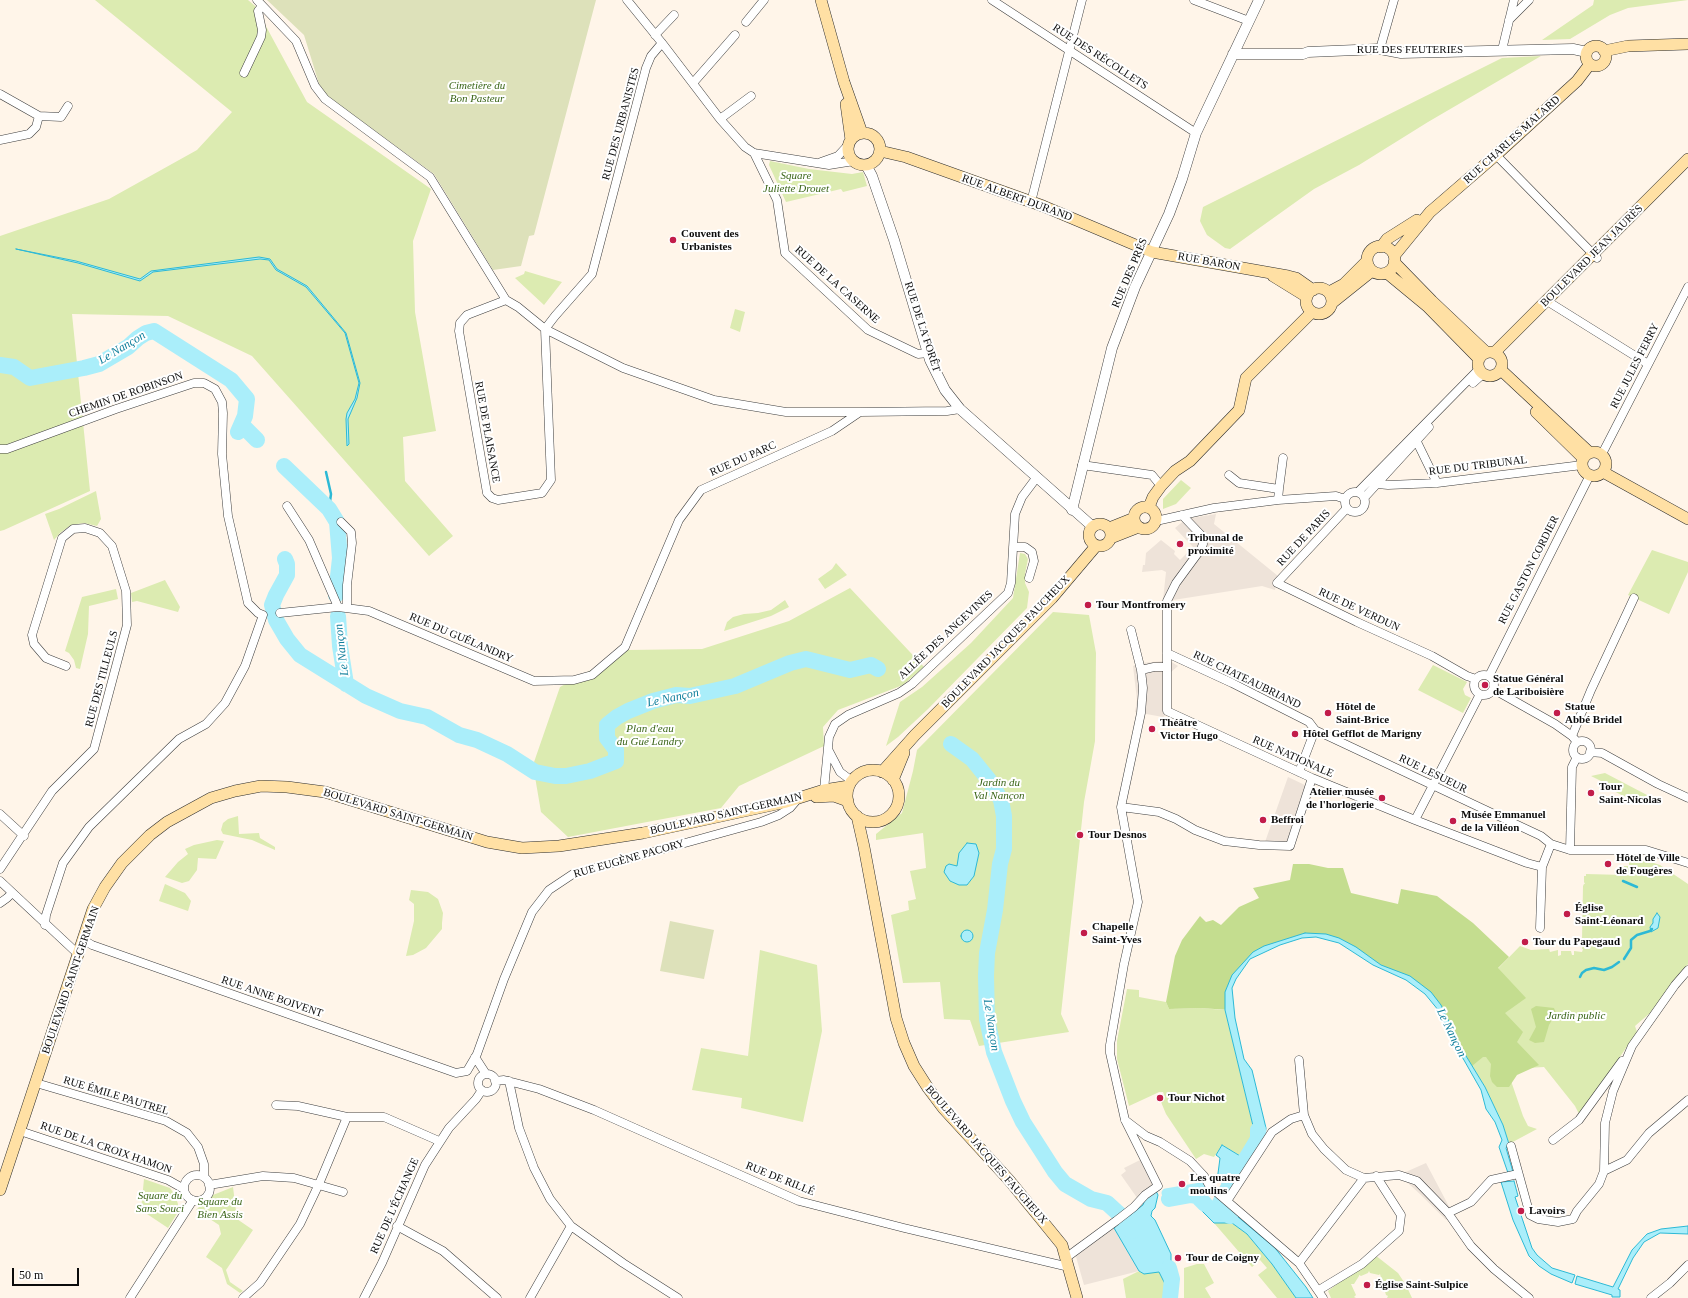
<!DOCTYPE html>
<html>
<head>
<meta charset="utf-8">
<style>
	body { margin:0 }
	#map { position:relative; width:1688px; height:1298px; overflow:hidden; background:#fff5e9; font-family:"Times New Roman",serif }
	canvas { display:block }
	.scale { position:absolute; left:12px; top:1268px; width:67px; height:18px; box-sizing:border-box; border:2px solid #0b0b0b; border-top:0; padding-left:5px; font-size:12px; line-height:14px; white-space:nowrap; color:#0b0b0b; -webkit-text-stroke:3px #fff; paint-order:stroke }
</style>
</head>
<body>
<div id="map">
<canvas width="1688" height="1298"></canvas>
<div class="scale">50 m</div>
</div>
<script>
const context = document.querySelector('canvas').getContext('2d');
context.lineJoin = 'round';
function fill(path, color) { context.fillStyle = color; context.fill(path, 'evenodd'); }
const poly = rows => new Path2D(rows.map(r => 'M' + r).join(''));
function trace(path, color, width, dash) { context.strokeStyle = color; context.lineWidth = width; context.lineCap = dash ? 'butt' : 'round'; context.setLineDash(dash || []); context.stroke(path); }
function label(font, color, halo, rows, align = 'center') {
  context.font = font + ' "Times New Roman",serif'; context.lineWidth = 4; context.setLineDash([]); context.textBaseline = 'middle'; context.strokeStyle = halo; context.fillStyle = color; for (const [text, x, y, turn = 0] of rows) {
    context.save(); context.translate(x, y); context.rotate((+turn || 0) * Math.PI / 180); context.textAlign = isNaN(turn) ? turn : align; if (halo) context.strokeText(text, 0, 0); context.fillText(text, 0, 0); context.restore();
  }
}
fill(poly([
	[95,0,248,0,255,6,307,102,431,189,413,241,415,312,436,431,403,437,405,481,453,536,429,556,252,356,168,316,72,314,90,491,4,530,0,531,0,236,109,199,197,150,232,112],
	[1594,0,1688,0,1628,8,1610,15,1570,39,1542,40,1593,5],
	[1541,56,1428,122,1359,165,1314,189,1230,249,1225,248,1207,235,1200,221,1203,207,1502,58],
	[770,161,809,169,852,174,863,172,867,186,843,192,841,189,786,202,769,165],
	[525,271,562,282,544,305,515,278,524,274],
	[735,309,745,312,740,332,730,328],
	[1181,480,1191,488,1176,504,1163,509,1163,499],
	[96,491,101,519,97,526,84,523,71,525,60,533,54,540,45,514,59,509],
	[1652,550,1688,562,1688,572,1669,614,1628,595],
	[1020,553,1025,554,1028,559,1025,574,1025,583,1029,592,1027,608,928,709,898,737,886,746,900,702,922,687,971,643,1013,598],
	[836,563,847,575,825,589,818,579,832,569],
	[165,580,180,607,178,612,137,601,132,602,131,593],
	[850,588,924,667,903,685,838,710,823,727,824,746,739,786,721,808,568,837,541,812,533,765,560,687,628,650,702,649,789,621],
	[116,589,118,599,89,606,88,634,80,669,76,668,74,660,69,653,65,651,82,597],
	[785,600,789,607,771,616,724,631,727,622,733,617,744,614,758,613,771,610],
	[1053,612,1089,615,1096,653,1095,741,1084,802,1061,1014,1069,1032,979,1046,970,1020,944,1019,940,982,903,983,891,915,909,910,908,901,916,899,910,871,926,868,923,833,876,840,876,834,902,813,913,771,917,750],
	[1433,665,1467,682,1463,689,1465,695,1471,698,1463,713,1418,690],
	[1605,773,1647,795,1641,805,1600,784,1601,781,1591,776],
	[238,816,239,834,259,833,260,838,275,847,275,850,252,840,223,834,221,830,223,823,228,819],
	[217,840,224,841,216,859,198,858,197,870,189,881,182,883,165,877,178,862,188,854,185,849,194,845],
	[1629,855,1660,865,1688,884,1688,964,1670,986,1650,1013,1635,1026,1637,1032,1595,1093,1579,1114,1575,1106,1544,1067,1527,1068,1509,1075,1523,1116,1528,1126,1537,1129,1509,1144,1503,1125,1485,1087,1463,1051,1449,1019,1520,946,1531,950,1549,949,1550,952,1558,950,1558,956,1561,955,1561,951,1571,951,1572,955,1574,955,1574,951,1582,952,1583,949,1582,949,1583,942,1582,940,1583,886,1584,884,1585,884,1584,882,1584,876,1586,876,1586,874,1624,875,1624,866,1629,866],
	[165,884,185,893,191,901,188,911,159,901],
	[411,890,428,892,438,899,443,913,442,923,442,929,426,948,413,955,406,956,414,921,414,904,409,900],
	[760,950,817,965,822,1031,803,1122,741,1108,742,1098,692,1090,701,1048,748,1056],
	[1127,989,1139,990,1139,997,1166,1002,1169,1009,1200,1008,1225,1010,1255,1134,1246,1159,1222,1145,1214,1157,1204,1154,1196,1159,1166,1114,1161,1102,1165,1097,1163,1092,1159,1092,1155,1094,1129,1106,1117,1059,1117,1041],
	[144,1179,170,1188,175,1195,178,1204,178,1212,168,1228,141,1210],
	[233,1187,237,1219,253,1230,226,1270,230,1282,243,1291,240,1293,227,1284,222,1268,206,1257,221,1234,219,1225,196,1210,203,1203,213,1195],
	[1193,1190,1194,1193,1199,1195,1207,1203,1200,1209,1194,1198,1174,1204,1169,1194],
	[1214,1223,1232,1223,1247,1234,1272,1264,1296,1298,1277,1298,1258,1275,1267,1268,1260,1260,1252,1267],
	[1375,1255,1398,1273,1406,1285,1412,1298,1387,1298,1388,1296,1386,1295,1380,1274,1379,1275,1370,1273,1369,1271,1368,1273,1361,1276,1359,1275,1359,1276,1354,1284,1351,1284,1356,1295,1354,1297,1356,1298,1331,1298,1328,1291],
	[1197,1264,1204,1264,1214,1283,1205,1288,1211,1298,1184,1298,1184,1268],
	[1139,1271,1144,1274,1159,1271,1167,1287,1170,1289,1170,1298,1126,1298,1123,1279]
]), '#dcebb1');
fill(poly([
	[1293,864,1309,864,1328,868,1343,868,1351,893,1398,904,1401,889,1437,896,1473,923,1509,957,1498,968,1526,998,1505,1013,1523,1032,1517,1042,1539,1065,1517,1075,1509,1087,1497,1087,1492,1082,1490,1076,1491,1064,1486,1057,1483,1057,1472,1066,1441,1009,1426,991,1332,937,1322,935,1295,937,1256,951,1231,980,1230,1010,1200,1008,1169,1009,1166,1002,1175,956,1182,940,1200,916,1206,922,1213,920,1221,925,1239,907,1259,898,1253,888,1290,880],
	[1536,1006,1554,1008,1556,1013,1549,1025,1544,1042,1535,1043,1529,1040,1536,1027,1531,1009]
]), '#c4dd8f');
fill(poly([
	[267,0,596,0,534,235,529,236,521,266,493,270,434,174,326,95,320,87,304,35],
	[670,921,714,930,704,979,660,971]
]), '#dde1ba');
fill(poly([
	[1216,514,1214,524,1278,576,1275,590,1262,586,1167,601,1163,600,1166,572,1162,570,1142,572,1143,565,1145,565,1146,553,1161,540,1175,551,1174,554,1180,560,1193,547,1175,528,1186,519],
	[1164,661,1170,661,1178,666,1171,672,1170,712,1163,717,1135,712,1137,700,1133,666,1141,663],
	[1288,777,1307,786,1288,841,1283,843,1265,842],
	[1144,1158,1158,1186,1140,1202,1121,1175,1126,1171,1124,1168],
	[1426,1163,1453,1214,1446,1220,1421,1195,1399,1175],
	[1111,1220,1139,1271,1084,1285,1073,1246,1094,1233]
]), '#eee3d9');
const water = poly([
	[16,249,76,261,140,279,151,271,259,257,270,259,277,269,307,286,346,333,360,383,357,398,348,419,349,444,347,446,346,419,347,413,355,399,359,383,345,333,306,287,276,270,269,260,260,259,153,272,140,281,78,263,16,249],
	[967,843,976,844,979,853,974,876,967,885,959,885,950,881,944,872,946,866,949,864,957,866,959,853,967,843],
	[1657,913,1660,917,1658,928,1651,932,1650,927,1653,923,1653,919,1657,913],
	'961 936a6 6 0 1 1 12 0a6 6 0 1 1-12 0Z',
	[1305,933,1326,934,1339,938,1356,947,1381,965,1410,976,1431,992,1441,1005,1463,1051,1485,1087,1503,1125,1509,1144,1506,1148,1513,1172,1508,1173,1499,1147,1502,1140,1495,1122,1486,1109,1481,1090,1448,1032,1439,1011,1425,994,1406,980,1373,965,1339,943,1316,937,1302,938,1280,945,1250,959,1236,979,1232,988,1235,1018,1244,1059,1252,1070,1266,1128,1265,1137,1257,1152,1250,1149,1255,1134,1225,1010,1225,992,1232,975,1253,952,1264,946,1305,933],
	[1222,1145,1250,1162,1228,1196,1220,1191,1223,1185,1221,1181,1217,1181,1220,1158,1216,1155,1222,1145],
	[1514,1181,1518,1196,1515,1197,1532,1248,1537,1255,1552,1268,1575,1275,1572,1283,1551,1274,1539,1266,1529,1256,1513,1220,1501,1182,1514,1181],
	[1156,1191,1158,1195,1155,1208,1152,1211,1151,1216,1155,1220,1171,1254,1171,1263,1175,1266,1176,1274,1174,1291,1167,1288,1159,1272,1144,1274,1139,1271,1114,1228,1143,1205,1146,1197,1156,1191],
	[1219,1201,1275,1248,1306,1287,1313,1298,1296,1298,1272,1264,1247,1234,1232,1223,1214,1223,1202,1211,1208,1205,1212,1207,1215,1207,1219,1201],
	[1688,1226,1688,1234,1660,1233,1644,1242,1633,1258,1618,1289,1620,1290,1620,1297,1612,1297,1612,1295,1575,1284,1577,1276,1613,1287,1632,1250,1647,1234,1661,1229,1688,1226]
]);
fill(water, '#aaeefa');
trace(water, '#2db9d5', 1);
trace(poly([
	[326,472,331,494,329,509],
	[1623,881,1637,887],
	[1624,959,1631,948,1631,940,1637,935,1650,931,1652,929],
	[1580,977,1582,973,1586,970,1594,968,1604,970,1612,967,1619,962]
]), '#2db9d5', 2.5);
trace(poly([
	[1166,1193,1201,1187]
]), '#aaeefa', 9);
trace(poly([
	[0,365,14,367,30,378,84,368,99,364,128,347,138,338,146,333,154,331,231,380,247,399,245,416,238,432],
	[242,425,257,440],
	[284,466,329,509,337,522,340,558,336,595],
	[285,559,287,564,287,575,276,595,272,605,276,620,287,639,300,655,366,696,400,711,427,717,459,735,477,740,507,754,535,772,555,776,566,776,590,771,616,761,616,750,607,738,607,725,617,717,628,711,653,701,676,695,690,696,735,686,790,663,806,659,850,670,871,665,878,669],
	[338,616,340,646,346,684],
	[951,744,972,759,989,780,1001,800,1004,816,1004,849,1000,864,995,910,987,953,986,976,987,1019,994,1052,1013,1101,1023,1122,1055,1172,1065,1184,1091,1199,1107,1203,1119,1214,1125,1227,1132,1231],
	[1169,1199,1191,1195,1197,1196,1205,1204],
	[1230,1216,1217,1209,1224,1195,1258,1139,1258,1130],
	[1169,1268,1172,1279,1170,1298]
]), '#aaeefa', 16);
const minor = poly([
	[257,0,296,41,315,86,325,99,430,177,506,300,518,307,545,329,623,368,714,400,786,412,860,412],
	[627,0,662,43],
	[992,0,1196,133],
	[1194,0,1249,21],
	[1509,20,1529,0],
	[746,22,764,0],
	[655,35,674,15],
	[1380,49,1394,0],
	[1502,50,1514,0],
	[244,73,261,37,262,30,258,11,262,6],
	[693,83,735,35],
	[0,94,39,116],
	[720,119,751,96],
	[0,140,29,134,36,127,39,116,61,117,68,106],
	[754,153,777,200,785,253,868,330,918,354,928,353],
	[1496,155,1597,258],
	[821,162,838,156,849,144],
	[1031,202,1082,0],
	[506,300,467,315,460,323,459,331,487,493,492,498,498,500,542,493,551,480,545,329,555,316,592,274,646,68,651,56,662,43,720,119,745,147,754,153,829,165,854,161],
	[1547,301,1648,364],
	[1473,383,1483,374],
	[1417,442,1437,483],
	[0,449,7,449,116,409,194,383,204,383,215,389,222,402,223,413,222,454,228,516,248,603,258,613,263,615,245,666,225,703,206,724,179,739,89,827,63,863,46,915,45,925],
	[1602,454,1688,287],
	[1082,465,1152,475,1161,486],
	[1229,475,1239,483,1279,489,1278,500],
	[1377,484,1388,485,1437,483,1582,465],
	[1279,489,1283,458],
	[1358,492,1479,369],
	'1345 502a10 10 0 1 1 20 0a10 10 0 1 1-20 0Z',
	[1364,498,1429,427],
	[287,506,309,540,338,607],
	[1347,508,1277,583,1357,622,1432,656,1467,676,1476,679],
	[1182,515,1202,536,1203,544,1201,549,1176,583,1167,601,1167,711,1312,778,1415,820,1527,863,1542,867,1551,844],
	[1156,521,1214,508,1278,500,1336,496,1345,499],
	[341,522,351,532,352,543,347,585,347,608],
	[1013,547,1025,547,1032,552,1034,561,1029,578],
	[280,613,338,607,369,611,534,681,574,680,592,675,625,647,679,520,701,490,832,431,860,412,947,411,960,409],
	[1167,653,1232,683,1309,722,1315,730,1541,836,1551,844,1570,850,1646,850,1688,863],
	[1141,670,1154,667,1166,667],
	'1474 685a10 10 0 1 1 20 0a10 10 0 1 1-20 0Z',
	[1489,676,1590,475],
	[1493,689,1555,724,1572,736,1577,742],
	[1572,736,1591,690,1634,598],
	'1573 750a9 9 0 1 1 18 0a9 9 0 1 1-18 0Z',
	[829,751,840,772,852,781],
	[1590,752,1602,753,1658,784,1688,798],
	[1299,772,1315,730],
	[824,790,829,737,835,724,848,715,899,693,912,684,1008,593,1011,583,1015,514,1022,497,1037,477],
	[1121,807,1159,812,1176,819,1195,830,1224,841,1259,845,1290,846,1312,778],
	[0,814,24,836],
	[1415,820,1480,694],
	[1570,850,1572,767,1577,757],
	[0,869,52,791,94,749,127,625,126,591,112,546,100,533,85,528,73,529,62,538,32,635,34,644,46,658,66,666],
	[0,881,78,954],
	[0,903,7,898,12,893],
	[1540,928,1542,867],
	[82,939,92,945,456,1073,467,1071,477,1054,504,979,532,912,549,890,573,874,761,822,779,815,790,808,796,801],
	[475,1057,486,1074],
	[1299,1060,1304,1115,1312,1134,1324,1149,1346,1170,1364,1178],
	'478 1083a9 9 0 1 1 18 0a9 9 0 1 1-18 0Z',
	[495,1081,504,1080,539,1089,594,1110,799,1201,904,1228,1069,1267],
	[509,1081,519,1128,534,1168,550,1199,571,1226,623,1263,678,1298],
	[36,1083,166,1121,187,1133,198,1147,204,1164,204,1177],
	[276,1105,298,1106,347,1117,384,1117,439,1141],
	[1125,1120,1146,1136,1160,1142,1190,1161,1204,1176,1209,1185],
	[20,1131,168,1180,184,1189],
	[1553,1140,1579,1120,1622,1061],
	[1511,1146,1530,1215,1538,1219,1558,1222,1573,1219,1577,1211,1599,1184,1604,1171,1605,1123,1613,1091,1632,1046,1675,985,1688,970],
	[1604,1171,1627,1160,1649,1133,1688,1100],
	'184 1188a13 13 0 1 1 26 0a13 13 0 1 1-26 0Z',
	[1364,1178,1399,1175,1417,1181,1448,1213,1471,1246,1494,1269,1529,1298],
	[209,1185,263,1176,294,1178,343,1192],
	[1214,1190,1299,1263,1323,1298],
	[1227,1201,1272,1132,1291,1119,1304,1115],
	[1448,1213,1471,1202,1491,1180,1518,1174],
	[397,1226,443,1251,497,1298],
	[1067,1257,1116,1221,1134,1207,1145,1195,1158,1186,1125,1120,1110,1053,1110,1045,1124,964,1138,902,1121,807,1141,713,1143,688,1141,670,1131,630],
	[1299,1263,1364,1178],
	[1319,1290,1362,1264,1399,1231,1401,1215,1376,1176],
	[130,1298,193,1200],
	[243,1298,260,1283,300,1224,319,1184,347,1117],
	[364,1298,382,1263,425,1165,449,1128,476,1099,482,1090],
	[530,1298,571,1226],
	[1651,1298,1670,1283,1688,1265]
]);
const tertiary = poly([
	[1233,54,1303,54,1308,52,1380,49,1401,53,1573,49,1587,52],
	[866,165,872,176,894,240,930,360,945,390,960,409,1093,527],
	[1072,510,1112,348,1135,287,1169,214,1182,179,1196,133,1259,0]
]);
const secondary = poly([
	[821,0,844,82,862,133],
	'1586 56a10 10 0 1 1 20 0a10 10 0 1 1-20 0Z',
	[1604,51,1628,46,1688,44],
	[846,104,851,140],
	'848 149a16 16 0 1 1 32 0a16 16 0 1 1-32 0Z',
	[880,151,906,157,1043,206,1152,252,1288,276,1296,278,1313,290],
	'1367 260a14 14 0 1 1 28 0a14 14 0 1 1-28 0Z',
	[1381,247,1387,239,1417,220],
	[1394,256,1430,212,1496,155,1577,81,1590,64],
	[1394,262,1432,301,1486,352],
	[1387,273,1427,306,1479,359],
	[1273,276,1307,297],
	'1306 301a13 13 0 1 1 26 0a13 13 0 1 1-26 0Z',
	[1329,292,1344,284,1367,261],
	[1332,303,1372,271],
	'1478 364a12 12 0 1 1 24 0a12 12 0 1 1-24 0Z',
	[1495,352,1688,159],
	[1501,370,1590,453],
	[1536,412,1583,458],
	'1582 464a12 12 0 1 1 24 0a12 12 0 1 1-24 0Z',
	[1603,472,1688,519],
	'1134 518a11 11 0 1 1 22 0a11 11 0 1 1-22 0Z',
	[1149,507,1153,497,1161,486,1175,471,1190,461,1239,410,1246,378,1312,312],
	'1089 535a11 11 0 1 1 22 0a11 11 0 1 1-22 0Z',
	[1109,528,1134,518],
	[1111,538,1139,527],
	'847 796a26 26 0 1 1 52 0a26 26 0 1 1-52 0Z',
	[882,772,915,735,1052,598,1096,546],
	[893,780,904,753],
	[816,797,834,796,848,801],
	[857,816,864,847,896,1018,904,1043,914,1066,928,1088,943,1108,1009,1180,1062,1245,1077,1298],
	[0,1190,93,909,105,887,122,863,150,835,167,822,211,798,235,791,261,786,287,787,325,792,487,842,522,848,559,846,643,833,786,802,824,790,849,786]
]);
trace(minor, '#3e3e3e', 9);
trace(tertiary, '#3e3e3e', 11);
trace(secondary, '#2d2d2d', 12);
trace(minor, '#fff', 8);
trace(tertiary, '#fff', 10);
trace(secondary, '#ffe0a4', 11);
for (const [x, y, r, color] of [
	[673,240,4,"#c21c4a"],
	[1180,544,4,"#c21c4a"],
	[1088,605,4,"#c21c4a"],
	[1485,685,4,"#c21c4a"],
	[1328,713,4,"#c21c4a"],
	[1557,713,4,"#c21c4a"],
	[1152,729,4,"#c21c4a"],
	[1295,734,4,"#c21c4a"],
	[1591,793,4,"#c21c4a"],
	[1382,798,4,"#c21c4a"],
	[1263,820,4,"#c21c4a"],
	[1453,821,4,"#c21c4a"],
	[1080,835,4,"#c21c4a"],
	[1608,864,4,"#c21c4a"],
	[1567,914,4,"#c21c4a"],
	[1084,933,4,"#c21c4a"],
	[1525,942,4,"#c21c4a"],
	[1160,1098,4,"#c21c4a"],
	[1182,1184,4,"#c21c4a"],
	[1521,1211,4,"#c21c4a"],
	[1178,1258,4,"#c21c4a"],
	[1367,1285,4,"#c21c4a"]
]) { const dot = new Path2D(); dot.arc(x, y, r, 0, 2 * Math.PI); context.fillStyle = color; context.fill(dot); trace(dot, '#fff', 1.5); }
label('11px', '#0b0b0b', '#fff', [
	["RUE DES FEUTERIES",1410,50],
	["RUE DES RÉCOLLETS",1100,57,33],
	["RUE DES URBANISTES",621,124,-75],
	["RUE CHARLES MALARD",1512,140,-42],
	["RUE ALBERT DURAND",1017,198,20],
	["BOULEVARD JEAN JAURÈS",1592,256,-45],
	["RUE BARON",1209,262,10],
	["RUE DES PRÉS",1130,273,-67],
	["RUE DE LA CASERNE",837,285,42],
	["RUE DE LA FORÊT",922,327,72],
	["RUE JULES FERRY",1635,366,-63],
	["CHEMIN DE ROBINSON",126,395,-19],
	["RUE DE PLAISANCE",487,432,80],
	["RUE DU PARC",743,459,-24],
	["RUE DU TRIBUNAL",1478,466,-7],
	["RUE DE PARIS",1304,538,-47],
	["RUE GASTON CORDIER",1529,570,-63],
	["RUE DE VERDUN",1359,610,25],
	["ALLÉE DES ANGEVINES",946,635,-43],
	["RUE DU GUÉLANDRY",461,638,23],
	["BOULEVARD JACQUES FAUCHEUX",1006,642,-46],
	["RUE DES TILLEULS",102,679,-75],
	["RUE CHATEAUBRIAND",1247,680,26],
	["RUE NATIONALE",1293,757,24],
	["RUE LESUEUR",1433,774,26],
	["BOULEVARD SAINT-GERMAIN",726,814,-13],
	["BOULEVARD SAINT-GERMAIN",398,815,17],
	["RUE EUGÈNE PACORY",629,859,-16],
	["BOULEVARD SAINT-GERMAIN",71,980,-71],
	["RUE ANNE BOIVENT",272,997,19],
	["RUE ÉMILE PAUTREL",116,1096,17],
	["RUE DE LA CROIX HAMON",106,1148,19],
	["BOULEVARD JACQUES FAUCHEUX",986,1155,49],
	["RUE DE RILLÉ",780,1179,22],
	["RUE DE L'ÉCHANGE",395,1206,-66]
]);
label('italic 11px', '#3a6518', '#fff', [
	["Cimetière du",477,86],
	["Bon Pasteur",477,99],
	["Square",796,176],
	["Juliette Drouet",796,189],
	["Plan d'eau",650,729],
	["du Gué Landry",650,742],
	["Jardin du",999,783],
	["Val Nançon",999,796],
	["Jardin public",1576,1016],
	["Square du",160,1196],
	["Sans Souci",160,1209],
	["Square du",220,1202],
	["Bien Assis",220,1215]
]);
label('bold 11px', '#0b0b0b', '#fff', [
	["Couvent des",681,234],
	["Urbanistes",681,247],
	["Tribunal de",1188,538],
	["proximité",1188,551],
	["Tour Montfromery",1096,605],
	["Statue Général",1493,679],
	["de Lariboisière",1493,692],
	["Hôtel de",1336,707],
	["Saint-Brice",1336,720],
	["Statue",1565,707],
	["Abbé Bridel",1565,720],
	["Théâtre",1160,723],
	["Victor Hugo",1160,736],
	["Hôtel Gefflot de Marigny",1303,734],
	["Tour",1599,787],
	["Saint-Nicolas",1599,800],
	["Atelier musée",1374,792,"right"],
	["de l'horlogerie",1374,805,"right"],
	["Musée Emmanuel",1461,815],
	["de la Villéon",1461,828],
	["Beffroi",1271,820],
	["Tour Desnos",1088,835],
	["Hôtel de Ville",1616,858],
	["de Fougères",1616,871],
	["Église",1575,908],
	["Saint-Léonard",1575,921],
	["Chapelle",1092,927],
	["Saint-Yves",1092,940],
	["Tour du Papegaud",1533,942],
	["Tour Nichot",1168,1098],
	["Les quatre",1190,1178],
	["moulins",1190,1191],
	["Lavoirs",1529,1211],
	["Tour de Coigny",1186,1258],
	["Église Saint-Sulpice",1375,1285]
], 'left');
label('italic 12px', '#0e7e9b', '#fff', [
	["Le Nançon",122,348,-31],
	["Le Nançon",342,650,-97],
	["Le Nançon",673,698,-12],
	["Le Nançon",991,1025,81],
	["Le Nançon",1451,1033,64]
]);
</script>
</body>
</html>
